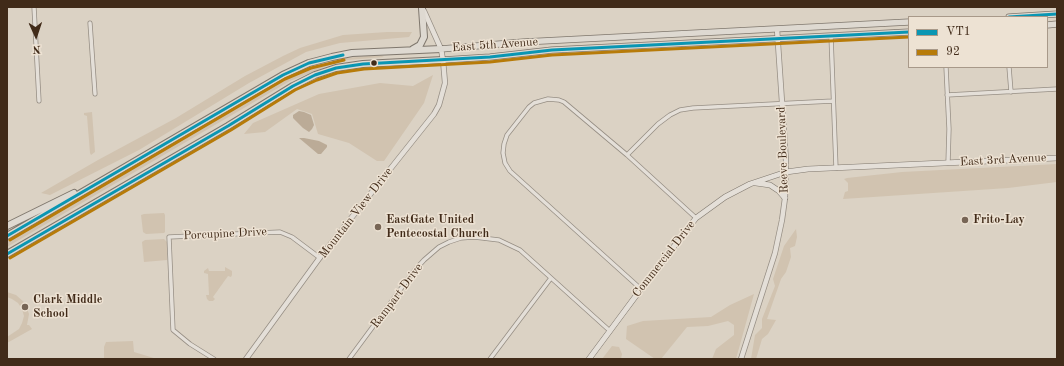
<!DOCTYPE html>
<html>
<head>
<meta charset="utf-8">
<style>
	body { margin:0 }
	#map { position:relative; width:1064px; height:366px; overflow:hidden; background:#dbd2c4; font-family:"Old Standard TT",serif }
	canvas { display:block }
	.frame { position:absolute; inset:0; border:8px solid #412b19; pointer-events:none }
	.legend { position:absolute; left:908px; top:16px; width:140px; height:52px; box-sizing:border-box; background:#ede2d3; border:1px solid #a89989; margin:0; padding:5px 7px; list-style:none; font-size:12px; color:#412b19 }
	.legend li { display:flex; align-items:center; gap:8px; height:20px }
	.legend b { width:20px; border:1px solid #a89989 }
	.north { position:absolute; left:16px; top:16px; width:40px; height:40px; -webkit-text-stroke:3px #ede2d3; paint-order:stroke; rotate:177deg; font-size:11px; font-weight:700; line-height:16px; text-align:center; color:#412b19 }
	.north::after { content:''; display:block; margin:auto; width:14px; height:18px; background:#412b19; clip-path:polygon(50% 0,100% 100%,50% 72%,0 100%) }
</style>
</head>
<body>
<div id="map">
<canvas width="1064" height="366"></canvas>
<div class="frame"></div>
<ul class="legend">
<li><b style="height:5px;background:#0a96b3"></b>VT1</li>
<li><b style="height:5px;background:#b77b09"></b>92</li>
</ul>
<div class="north">N</div>
</div>
<script>
const context = document.querySelector('canvas').getContext('2d');
context.lineJoin = 'round';
function fill(path, color) { context.fillStyle = color; context.fill(path, 'evenodd'); }
const poly = rows => new Path2D(rows.map(r => 'M' + r).join(''));
function trace(path, color, width, dash) { context.strokeStyle = color; context.lineWidth = width; context.lineCap = dash ? 'butt' : 'round'; context.setLineDash(dash || []); context.stroke(path); }
function label(font, color, halo, rows, align = 'center') {
  context.font = font + ' "Old Standard TT",serif'; context.lineWidth = 3; context.setLineDash([]); context.textBaseline = 'middle'; context.strokeStyle = halo; context.fillStyle = color; for (const [text, x, y, turn = 0] of rows) {
    context.save(); context.translate(x, y); context.rotate((+turn || 0) * Math.PI / 180); context.textAlign = isNaN(turn) ? turn : align; if (halo) context.strokeText(text, 0, 0); context.fillText(text, 0, 0); context.restore();
  }
}
fill(poly([
	[387,32,412,32,409,37,340,43,306,52,249,83,139,150,50,195,41,193,98,160,176,118,245,76,283,56,300,48,343,35],
	[367,56,382,56,384,57,348,60,332,64,290,81,7,247,7,240,302,70,346,58],
	[433,75,424,103,384,161,377,161,349,143,318,134,312,114,297,109,265,132,244,134,253,123,319,94,380,83,413,86],
	[92,112,95,152,91,155,90,153,87,116,84,115,84,113],
	[1057,164,1057,182,1008,188,843,199,845,192,848,191,848,183,844,179,847,178,902,172],
	[164,213,165,215,165,232,164,233,146,234,143,232,141,215,144,214],
	[796,229,797,237,795,246,790,248,791,257,786,272,781,279,767,319,776,320,768,334,762,339,756,359,751,359,755,335,762,328,762,319,775,286,773,279,784,246],
	[164,239,167,242,167,260,144,262,142,242,145,240],
	[225,267,232,271,232,275,231,277,228,276,213,297,215,299,213,301,209,301,207,299,206,295,209,295,208,274,204,273,204,271,208,268,209,271,225,271],
	[7,292,16,295,25,303,29,314,27,325,29,325,32,329,7,343,7,337,19,329,22,323,24,316,22,309,18,303,12,299,7,297],
	[754,294,736,359,712,359,716,349,734,335,734,325,728,321,708,326,687,327,661,359,655,359,626,339,627,326,643,321,711,317,730,305],
	[133,341,134,352,157,359,104,359,104,347,106,342],
	[612,346,619,347,622,354,621,359,602,359]
]), '#d1c3b0');
fill(poly([
	[299,111,304,112,311,115,314,125,312,129,309,132,303,128,293,118,293,115],
	[299,138,304,138,319,141,327,145,327,147,321,154,318,154]
]), '#bbab97');
const minor = poly([
	[34,7,39,101],
	[90,23,95,94],
	[831,36,836,168],
	[946,67,949,129,948,163],
	[1009,67,1011,92],
	[947,95,1057,89],
	[627,155,658,124,670,115,680,110,693,108,833,101],
	[641,289,510,171,505,163,503,153,504,144,507,135,529,107,534,103,548,99,559,100,564,102,627,155,696,218],
	[214,359,190,344,173,330,169,237,280,232,292,237,320,258],
	[349,359,414,271,424,260,439,247,449,242,461,238,474,237,499,240,520,250,610,331],
	[490,359,551,278]
]);
const tertiary = poly([
	[246,359,321,256,434,114,439,105,445,83,443,60,441,49,424,11],
	[741,359,775,253,782,220,785,198,786,161,777,29]
]);
const secondary = poly([
	[756,183,770,185,779,191,785,198],
	[589,359,641,289,696,218,725,197,750,184,786,172,808,169,1057,158]
]);
const trunk = poly([
	[1009,17,1057,14],
	[1047,25,1057,24],
	[441,49,523,42,909,22],
	[443,60,490,57,552,50,909,32]
]);
const motorway = poly([
	[413,49,420,45,424,37,422,8],
	[7,226,74,193],
	[7,236,283,75,309,63,332,57,352,53,441,49],
	[7,254,228,126,293,86,315,75,336,68,363,64,443,60]
]);
trace(minor, '#968e84', 5);
trace(tertiary, '#968e84', 6);
trace(secondary, '#7f776d', 6);
trace(trunk, '#7f776d', 7);
trace(motorway, '#7f776d', 8);
trace(minor, '#e4dfd8', 3.5);
trace(tertiary, '#e4dfd8', 4.5);
trace(secondary, '#e4dfd8', 5);
trace(trunk, '#ded9d1', 5.5);
trace(motorway, '#ded9d1', 6);
trace(poly([
	[1009,17,1057,14],
	[7,236,283,75,309,63,343,55],
	[7,254,228,126,293,86,315,75,336,68,363,64,490,57,552,50,909,32]
]), '#0a96b3', 3);
trace(poly([
	[10,240,285,79,311,68,344,60],
	[10,258,231,130,295,90,317,80,337,73,364,69,490,62,552,55,909,37]
]), '#b77b09', 3);
for (const [x, y, r, color] of [
	[374,63,3.5,"#412b19"],
	[965,220,4,"#776555"],
	[378,227,4,"#776555"],
	[25,307,4,"#776555"]
]) { const dot = new Path2D(); dot.arc(x, y, r, 0, 2 * Math.PI); context.fillStyle = color; context.fill(dot); trace(dot, '#ede2d3', 1.5); }
label('12px', '#412b19', '#ede2d3', [
	["East 5th Avenue",495,45,-4],
	["Reeve Boulevard",783,150,-92],
	["East 3rd Avenue",1003,160,-3],
	["Mountain View Drive",356,213,-52],
	["Porcupine Drive",225,234,-3],
	["Commercial Drive",664,259,-52],
	["Rampart Drive",397,296,-53]
]);
label('bold 12px', '#412b19', '#ede2d3', [
	["EastGate United",386,220],
	["Pentecostal Church",386,234],
	["Frito-Lay",973,220],
	["Clark Middle",33,300],
	["School",33,314]
], 'left');
</script>
</body>
</html>
